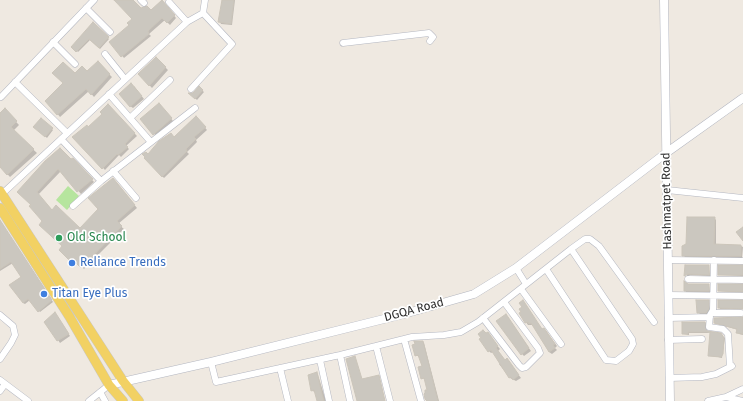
<!DOCTYPE html>
<html>
<head>
<meta charset="utf-8">
<style>
	body { margin:0 }
	canvas { display:block; background:#efe9e1 }
</style>
</head>
<body>
<canvas width="743" height="401"></canvas>
<script>
const context = document.querySelector('canvas').getContext('2d');
context.lineJoin = 'round';
function fill(path, color) { context.fillStyle = color; context.fill(path, 'evenodd'); }
const poly = rows => new Path2D(rows.map(r => 'M' + r).join(''));
function trace(path, color, width, dash) { context.strokeStyle = color; context.lineWidth = width; context.lineCap = dash ? 'butt' : 'round'; context.setLineDash(dash || []); context.stroke(path); }
function label(font, color, halo, rows, align = 'center') {
  context.font = font + ' "Fira Sans",sans-serif'; context.lineWidth = 3.5; context.setLineDash([]); context.textBaseline = 'middle'; context.strokeStyle = halo; context.fillStyle = color; for (const [text, x, y, turn = 0] of rows) {
    context.save(); context.translate(x, y); context.rotate((+turn || 0) * Math.PI / 180); context.textAlign = isNaN(turn) ? turn : align; if (halo) context.strokeText(text, 0, 0); context.fillText(text, 0, 0); context.restore();
  }
}
fill(poly([
	[68,186,79,196,67,210,56,200]
]), '#b6e59e');
fill(poly([
	[120,0,132,0,141,9,151,11,164,3,176,18,170,25,165,20,149,34,151,36,124,58,111,42,131,26,134,19],
	[223,0,235,0,232,25,221,24,220,22],
	[93,23,109,39,100,49,90,40,78,52,73,47],
	[156,58,168,70,152,88,139,74],
	[98,63,112,77,94,97,89,91,60,117,47,101,75,74,87,73],
	[134,86,144,99,133,108,130,106],
	[199,88,204,92,197,100,191,94],
	[159,104,173,121,156,136,141,119],
	[108,106,137,136,126,146,129,149,121,157,119,155,105,170,74,137,88,128,103,114],
	[5,110,19,125,13,131,37,153,10,177,0,166,0,114],
	[196,117,207,130,196,140,197,142,187,152,189,154,164,178,145,158,174,138],
	[41,119,53,130,47,138,35,126],
	[73,159,94,182,81,194,61,171,38,195,53,211,80,229,100,209,115,181,137,208,118,224,124,229,84,269,74,259,72,261,60,250,64,246,32,205,18,192],
	[714,218,716,220,716,245,741,246,743,247,742,258,685,257,683,255],
	[0,223,53,302,40,312,30,300,25,304,23,303,22,278,13,263,0,271],
	[686,266,709,266,710,276,690,275,687,277],
	[743,267,743,276,719,275],
	[688,284,709,285,710,292,686,292,685,290],
	[743,285,743,292,719,291],
	[708,301,710,310,708,314,700,314,698,312],
	[719,301,743,302,743,309,720,309],
	[520,314,546,331,557,346,555,348,557,350,552,354,549,352,533,325,528,325],
	[57,316,70,336,60,343,46,322],
	[508,318,531,351,524,356,522,354],
	[743,318,743,335,739,334,738,330,715,323],
	[705,323,707,332,720,334,725,338,722,358,710,355,711,333,689,333,689,335,683,334],
	[486,334,490,336,500,349,498,351,505,361,509,362,521,378,516,381,510,378,499,364,501,362,493,352,491,353,489,351],
	[423,342,424,343,439,401,428,401,428,390,425,379,422,378,423,367,420,356,416,356],
	[317,374,318,375,326,401,318,401,316,392,312,391,309,375]
]), '#0003');
const building = poly([
	[114,0,133,0,141,8,147,6,151,10,162,0,175,15,167,23,162,18,148,31,149,34,121,57,109,42,129,25,127,23,132,19,114,0],
	[222,0,234,0,231,24,218,22,222,0],
	[93,22,109,37,99,48,89,39,76,52,71,47,93,22],
	[156,57,166,67,149,86,138,74,156,57],
	[98,61,110,74,91,95,86,89,57,115,45,101,63,83,52,73,63,62,75,73,82,66,87,71,98,61],
	[131,83,142,96,130,107,119,94,131,83],
	[199,86,203,90,195,99,188,93,193,93,199,86],
	[159,103,172,118,153,135,140,119,159,103],
	[108,104,135,133,125,144,128,147,118,155,117,154,102,169,72,137,87,125,88,127,102,114,100,112,108,104],
	[5,108,17,121,11,127,34,149,7,175,0,167,0,113,5,108],
	[196,116,206,127,194,137,196,139,186,149,187,151,162,177,144,158,145,157,142,154,146,152,148,154,159,141,171,133,174,137,196,116],
	[41,118,53,128,45,137,33,127,41,118],
	[60,148,71,159,73,158,93,179,77,192,58,169,37,192,52,210,56,205,80,228,98,209,88,198,113,178,135,205,117,221,122,226,81,268,71,258,69,260,59,250,62,246,39,225,42,221,29,206,31,205,17,192,45,161,60,148],
	[687,217,715,217,714,244,741,245,741,256,682,256,682,246,686,244,687,217],
	[0,220,52,300,38,312,28,299,23,303,9,285,21,277,11,262,0,269,0,220],
	[743,227,743,241,736,232,743,227],
	[685,265,709,265,709,275,688,274,684,276,685,265],
	[718,265,743,265,743,275,718,275,718,265],
	[684,281,688,284,709,284,709,291,684,291,684,281],
	[718,284,743,284,743,292,718,291,718,284],
	[523,300,542,329,544,328,555,344,553,345,555,348,549,352,531,323,529,324,528,322,525,323,519,313,521,312,519,309,522,307,519,303,523,300],
	[696,300,709,300,709,309,706,313,697,313,696,300],
	[718,300,743,300,743,309,718,308,718,300],
	[55,312,69,334,57,341,44,322,55,312],
	[506,314,529,348,521,355,496,321,506,314],
	[743,317,743,334,736,333,737,329,714,323,714,318,743,317],
	[682,322,705,322,707,331,721,333,724,338,723,354,721,357,708,356,710,332,688,332,688,334,682,334,682,322],
	[483,330,486,333,488,332,498,346,496,348,505,360,507,358,519,375,513,380,511,377,509,378,491,350,488,352,479,339,481,338,478,334,483,330],
	[414,341,423,341,438,401,427,401,425,399,424,394,425,393,425,390,427,390,424,378,421,379,418,367,422,366,418,355,415,356,412,345,415,344,414,341],
	[355,356,362,379,379,375,385,401,357,401,346,359,355,356],
	[317,372,322,394,324,401,317,401,314,390,311,391,308,375,317,372]
]);
fill(building, '#cbc7bf');
trace(building, '#cbc5ba', 1);
const street = poly([
	[141,0,144,3],
	[169,2,187,22],
	[86,8,110,32],
	[53,42,75,64],
	[343,43,429,33,433,37,430,41],
	[105,54,125,79],
	[15,82,67,133],
	[191,89,232,44,203,13],
	[109,94,150,141],
	[1,97,94,0],
	[130,118,170,80],
	[61,139,101,181,195,108],
	[113,171,136,198],
	[667,190,743,198],
	[2,194,187,22,203,13,205,0],
	[73,206,101,181],
	[668,260,742,261],
	[714,260,713,310,710,315,709,327,723,329,728,334,730,367],
	[516,268,526,284],
	[546,269,606,360,616,361,629,351,633,344,632,339,571,249],
	[688,279,743,280],
	[521,289,561,344],
	[668,295,743,296],
	[712,313,741,313],
	[0,315,13,326,15,335,11,343,0,359],
	[483,318,519,365,522,368,526,367,540,353,538,348,504,302],
	[668,318,710,317],
	[404,339,421,401],
	[668,340,702,339],
	[376,346,390,401],
	[340,355,350,401],
	[320,360,329,401],
	[211,362,216,382,340,355,412,337,444,335,461,332,478,322,571,249,585,239,590,239,599,246,654,322],
	[280,368,288,401],
	[669,378,702,377,716,374,732,366],
	[0,380,28,401],
	[0,391,5,384],
	[100,392,105,401],
	[726,397,743,389],
	[89,401,109,385],
	[708,401,726,397,743,401]
]);
const secondary = poly([
	[664,0,670,401],
	[109,385,211,362,404,314,474,294,516,268,666,153,743,98]
]);
const primary = poly([
	[0,191,123,381,139,401],
	[0,208,69,316,109,385,123,401]
]);
trace(street, '#b4b7c1', 7);
trace(secondary, '#b4b7c1', 9);
trace(primary, '#c9c9c9', 10);
trace(street, '#fff', 6);
trace(secondary, '#fff', 8);
trace(primary, '#f2d163', 9);
for (const [x, y, r, color] of [
	[59,238,4,"#2e9e5b"],
	[72,263,4,"#3f7fe0"],
	[44,294,4,"#3f7fe0"]
]) { const dot = new Path2D(); dot.arc(x, y, r, 0, 2 * Math.PI); context.fillStyle = color; context.fill(dot); trace(dot, '#fff', 1.5); }
label('12px', '#2e2e2e', '#fff', [
	["Hashmatpet Road",667,201,-91],
	["DGQA Road",414,310,-15]
]);
label('12px', '#27864d', '#fff', [
	["Old School",67,238]
], 'left');
label('12px', '#366cbe', '#fff', [
	["Reliance Trends",80,263],
	["Titan Eye Plus",52,294]
], 'left');
</script>
</body>
</html>
